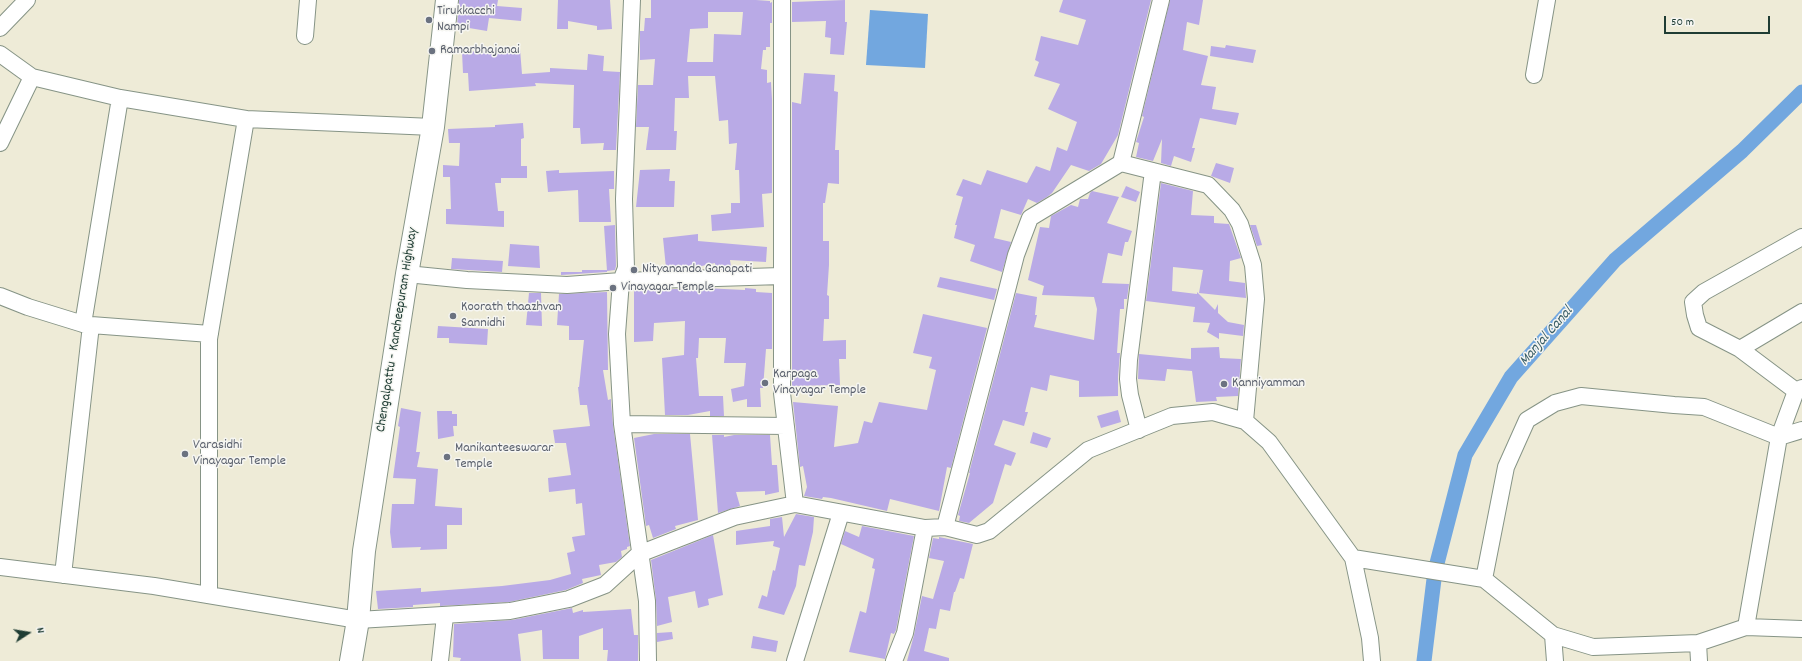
<!DOCTYPE html>
<html>
<head>
<meta charset="utf-8">
<style>
	body { margin:0 }
	#map { position:relative; width:1802px; height:661px; overflow:hidden; background:#eeebd7; font-family:Dekko,sans-serif }
	canvas { display:block }
	.north { position:absolute; left:8px; top:613px; width:40px; height:40px; -webkit-text-stroke:3px #f6f6f2; paint-order:stroke; rotate:78deg; font-size:11px; font-weight:700; line-height:16px; text-align:center; color:#1f3d34 }
	.north::after { content:''; display:block; margin:auto; width:14px; height:18px; background:#1f3d34; clip-path:polygon(50% 0,100% 100%,50% 72%,0 100%) }
	.scale { position:absolute; left:1664px; top:16px; width:106px; height:18px; box-sizing:border-box; border:2px solid #1f3d34; border-top:0; padding-left:5px; font-size:12px; line-height:14px; white-space:nowrap; color:#1f3d34; -webkit-text-stroke:3px #f6f6f2; paint-order:stroke }
</style>
</head>
<body>
<div id="map">
<canvas width="1802" height="661"></canvas>
<div class="north">N</div>
<div class="scale">50 m</div>
</div>
<script>
const context = document.querySelector('canvas').getContext('2d');
context.lineJoin = 'round';
function fill(path, color) { context.fillStyle = color; context.fill(path, 'evenodd'); }
const poly = rows => new Path2D(rows.map(r => 'M' + r).join(''));
function trace(path, color, width, dash) { context.strokeStyle = color; context.lineWidth = width; context.lineCap = dash ? 'butt' : 'round'; context.setLineDash(dash || []); context.stroke(path); }
function label(font, color, halo, rows, align = 'center') {
  context.font = font + ' Dekko,sans-serif'; context.lineWidth = 3; context.setLineDash([]); context.textBaseline = 'middle'; context.strokeStyle = halo; context.fillStyle = color; for (const [text, x, y, turn = 0] of rows) {
    context.save(); context.translate(x, y); context.rotate((+turn || 0) * Math.PI / 180); context.textAlign = isNaN(turn) ? turn : align; if (halo) context.strokeText(text, 0, 0); context.fillText(text, 0, 0); context.restore();
  }
}
fill(poly([
	[870,10,928,14,925,68,866,65]
]), '#72a7df');
trace(poly([
	[1424,661,1435,571,1465,455,1511,377,1615,260,1742,151,1802,92]
]), '#72a7df', 15);
fill(poly([
	[459,0,498,0,497,6,522,8,521,21,489,18,487,31,457,26],
	[558,0,610,0,612,29,597,30,597,26,568,21,568,29,557,29],
	[651,0,756,0,770,1,770,3,772,2,772,23,770,23,770,47,766,47,766,50,763,50,761,69,767,70,767,83,771,82,772,99,772,193,762,194,764,227,712,231,711,215,731,213,731,203,740,203,739,170,735,170,737,143,729,144,728,120,719,121,715,76,688,76,689,98,675,98,674,131,677,131,676,150,646,150,649,127,636,127,638,85,653,85,655,59,640,60,640,31,644,31,645,18,651,18],
	[708,12,743,12,741,35,714,34,713,62,687,62,690,29,708,28],
	[845,0,845,22,847,22,844,55,830,54,831,38,825,37,826,21,792,22,792,2],
	[1063,0,1151,0,1118,135,1101,164,1089,171,1071,165,1052,193,1047,197,1037,203,1028,199,1021,215,1001,209,994,238,1011,242,1002,272,970,261,975,245,954,238,957,225,955,225,963,197,956,195,963,179,981,185,987,170,1027,183,1036,166,1050,171,1057,147,1067,151,1077,122,1048,109,1060,84,1034,76,1039,62,1035,60,1041,36,1078,45,1086,20,1059,12],
	[1170,0,1203,0,1199,25,1187,22,1183,50,1208,56,1201,85,1216,87,1212,109,1239,113,1236,125,1200,118,1192,148,1195,148,1191,162,1174,156,1171,166,1161,163,1162,139,1153,161,1136,157,1139,143,1136,142,1144,117,1142,116],
	[1226,45,1256,50,1253,63,1210,56,1211,46,1225,48],
	[520,49,522,74,550,72,550,68,587,70,588,54,604,56,603,71,620,72,616,150,603,150,604,143,581,144,580,128,573,128,574,85,535,83,536,86,469,91,468,73,463,73,462,52],
	[804,73,835,75,834,91,838,92,835,150,839,150,839,184,828,183,825,203,823,203,823,241,829,241,829,265,827,295,829,296,829,319,824,319,823,341,846,340,846,359,839,359,840,385,792,386,792,102,801,104],
	[523,123,524,138,521,139,521,166,527,166,527,178,501,178,501,183,495,183,498,211,504,211,504,227,446,224,446,209,451,209,450,177,443,177,443,165,459,166,460,143,449,143,448,129,495,127,495,125],
	[1216,163,1234,168,1230,183,1211,176],
	[670,169,669,181,675,181,674,207,636,207,640,170],
	[559,170,559,173,614,171,614,189,609,189,611,222,579,222,578,190,548,192,546,171],
	[1161,183,1193,191,1191,215,1214,216,1214,223,1229,224,1241,258,1230,261,1229,281,1245,283,1246,298,1199,293,1203,270,1173,267,1172,291,1197,294,1197,292,1215,310,1218,304,1218,313,1228,322,1244,325,1243,336,1219,333,1219,339,1207,332,1210,323,1193,322,1195,307,1146,301],
	[1126,186,1140,192,1136,202,1121,197],
	[1092,191,1119,197,1107,223,1132,231,1128,242,1125,242,1122,256,1108,253,1102,283,1129,284,1127,299,1124,299,1124,309,1120,309,1117,353,1120,353,1118,377,1118,396,1079,397,1079,381,1050,375,1047,391,1031,387,1025,412,1028,412,1024,426,1003,420,994,445,1016,453,1011,466,1005,464,993,503,969,523,959,521,960,516,958,515,970,473,969,473,1016,293,1037,297,1035,315,1037,315,1034,327,1094,340,1097,309,1094,297,1042,295,1044,286,1028,280,1040,227,1049,228,1051,216,1071,205,1078,207,1080,199,1088,199,1090,193],
	[615,225,616,266,615,270,607,271,604,226],
	[1250,225,1256,225,1262,245,1257,246],
	[698,234,698,241,767,247,766,262,730,260,731,267,715,268,715,263,693,268,693,266,666,268,663,238],
	[510,244,539,246,540,268,508,266],
	[452,258,503,261,502,272,451,269],
	[582,270,607,270,607,272,561,275,561,272,582,272],
	[940,277,997,289,994,300,937,287],
	[703,288,745,290,745,288,756,289,756,292,772,293,772,349,766,349,763,388,760,388,761,407,747,407,747,399,733,402,731,389,744,386,746,363,724,363,726,338,699,338,698,358,696,358,699,396,723,396,724,416,710,416,710,411,688,415,665,415,662,358,684,355,685,321,654,323,653,341,634,342,634,290,677,289,703,290],
	[607,292,608,370,603,370,608,400,611,399,611,402,613,425,630,546,627,547,627,549,621,551,622,557,616,562,599,565,601,575,582,579,583,583,566,590,509,602,440,606,440,603,413,605,413,607,378,609,376,591,421,588,421,592,502,586,550,580,571,574,567,553,575,551,572,537,585,535,582,503,576,504,575,489,549,492,548,478,571,475,566,443,555,443,553,430,590,426,587,405,580,405,578,387,579,387,584,340,569,340,569,326,557,325,559,294],
	[529,293,541,293,542,326,526,325],
	[923,314,987,328,951,468,947,467,939,511,890,499,887,511,831,498,823,497,822,499,804,496,807,487,803,466,800,467,793,402,838,406,834,447,858,443,864,421,872,423,879,402,927,410,936,370,929,368,932,357,913,353],
	[438,326,488,329,487,345,449,343,449,338,437,338],
	[1219,347,1220,358,1241,359,1238,396,1216,397,1217,401,1196,402,1192,371,1167,369,1165,381,1138,379,1139,354,1191,359,1191,348],
	[401,408,421,412,416,452,420,452,417,467,438,469,435,506,462,508,462,525,447,525,447,549,420,550,421,547,392,548,390,532,392,504,414,504,416,479,393,478,400,427,398,426],
	[1118,410,1121,422,1101,428,1097,416],
	[437,411,452,411,452,414,457,414,457,426,453,426,454,436,438,439],
	[1033,432,1051,438,1047,448,1030,443],
	[654,434,690,434,698,520,675,526,676,529,653,538,649,525,646,526,634,438],
	[712,435,724,435,724,437,734,435,770,435,772,465,777,465,779,492,765,495,765,491,736,492,740,506,718,513],
	[796,514,814,517,813,532,805,566,799,565,796,586,784,615,758,608,762,595,767,597,773,570,775,571,780,548,773,546,774,541,736,545,736,531,770,526,770,519,782,517,784,537],
	[862,526,914,536,896,630,894,634,891,633,885,659,849,652,860,611,866,613,875,569,872,568,874,559,841,544,845,531,859,537],
	[713,535,723,595,708,599,709,605,698,608,695,591,668,597,672,622,657,626,656,600,651,560],
	[939,537,973,544,964,579,960,578,955,592,954,592,950,611,940,609,936,629,929,628,924,651,949,658,949,661,907,661,914,635,922,596,933,599,944,561,929,558,933,538,939,539],
	[572,608,573,613,583,610,583,612,631,609,634,635,638,635,638,661,607,661,608,650,603,650,603,628,579,636,579,659,543,659,542,630,518,634,521,661,460,661,461,658,453,657,454,624,512,620],
	[672,632,673,639,657,642,657,633],
	[753,636,778,641,776,652,751,648]
]), '#b9aae6');
const minor = poly([
	[632,0,624,199,626,268,621,281,617,334,622,424,647,601,648,661],
	[782,0,782,393,795,504],
	[0,28,27,0],
	[305,36,308,0],
	[0,54,32,77,120,98,246,119,433,127],
	[1534,75,1547,0],
	[0,143,32,77],
	[1121,163,1161,0],
	[407,274,467,280,567,285,621,281,781,276],
	[0,296,28,307,83,324,91,325,63,575],
	[83,324,120,98],
	[91,325,210,334],
	[1740,349,1802,312],
	[1796,391,1740,349,1699,328,1695,315,1693,302,1704,292,1802,237],
	[622,424,786,426],
	[1139,430,1130,395,1128,379,1129,360,1153,171],
	[945,527,1006,294,1016,255,1030,218,1121,163,1208,185,1232,210,1240,224,1253,265,1256,299,1245,421],
	[1353,558,1370,638,1372,661],
	[0,567,154,586,358,620,510,611,569,599,605,585,639,554,734,517,795,504,925,528,945,527,977,535,989,531,1088,450,1172,416,1213,412,1245,421,1269,442,1353,558,1484,579,1553,635,1593,647,1698,643,1746,627,1802,629],
	[1484,579,1506,467,1527,420,1555,403,1581,396,1674,405,1704,407,1779,437,1802,430],
	[209,595,209,339,246,119],
	[1746,627,1779,437,1796,391,1802,388],
	[1553,635,1555,661],
	[1698,643,1699,661],
	[440,661,445,616],
	[795,661,841,513],
	[894,661,905,633,925,528]
]);
const trunk = poly([
	[351,661,358,620,364,551,407,274,433,127,447,0]
]);
trace(minor, '#869486', 18);
trace(trunk, '#869486', 24);
trace(minor, '#fff', 16);
trace(trunk, '#fff', 22);
for (const [x, y, r, color] of [
	[429,20,4,"#6b7280"],
	[432,51,4,"#6b7280"],
	[634,270,4,"#6b7280"],
	[613,288,4,"#6b7280"],
	[453,316,4,"#6b7280"],
	[765,383,4,"#6b7280"],
	[1224,384,4,"#6b7280"],
	[185,454,4,"#6b7280"],
	[447,457,4,"#6b7280"]
]) { const dot = new Path2D(); dot.arc(x, y, r, 0, 2 * Math.PI); context.fillStyle = color; context.fill(dot); trace(dot, '#f6f6f2', 1.5); }
label('14px', '#5b616d', '#f6f6f2', [
	["Tirukkacchi",437,12],
	["Nampi",437,28],
	["Ramarbhajanai",440,51],
	["Nityananda Ganapati",642,270],
	["Vinayagar Temple",621,288],
	["Koorath thaazhvan",461,308],
	["Sannidhi",461,324],
	["Karpaga",773,375],
	["Vinayagar Temple",773,391],
	["Kanniyamman",1232,384],
	["Varasidhi",193,446],
	["Vinayagar Temple",193,462],
	["Manikanteeswarar",455,449],
	["Temple",455,465]
], 'left');
label('14px', '#1f3d34', '#f6f6f2', [
	["Chengalpattu - Kancheepuram Highway",398,330,-81]
]);
label('italic 15px', '#385d67', '#f6f6f2', [
	["Manjal Canal",1547,337,-49]
]);
</script>
</body>
</html>
